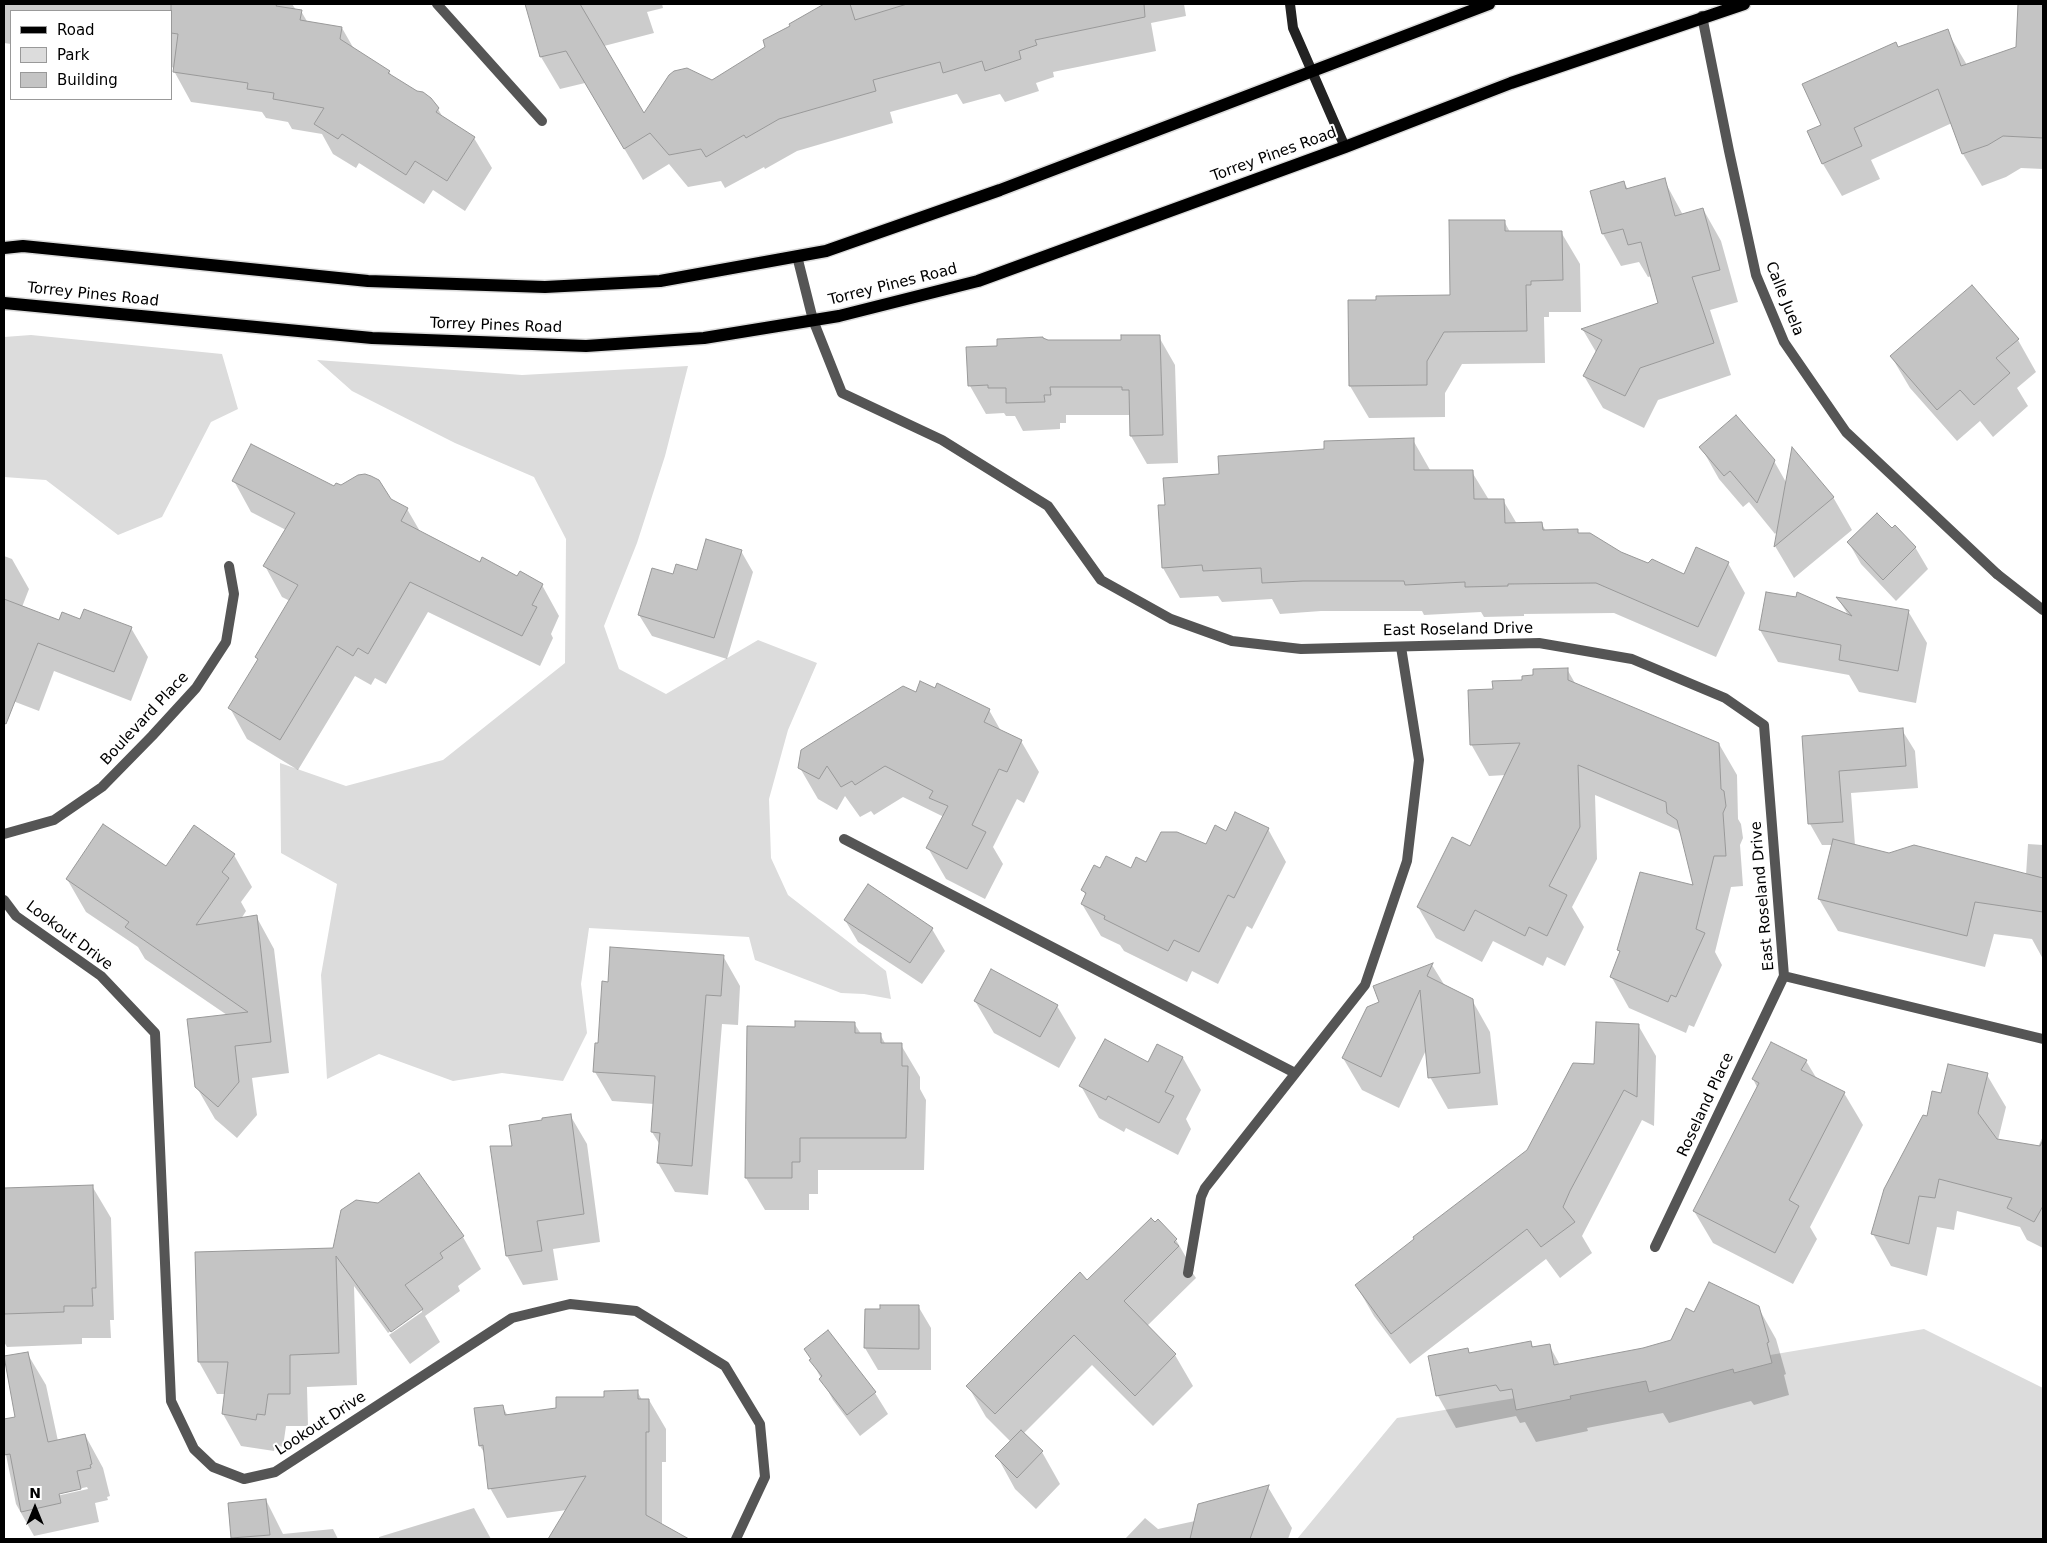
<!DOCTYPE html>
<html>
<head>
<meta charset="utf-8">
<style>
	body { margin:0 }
	#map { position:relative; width:2047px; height:1543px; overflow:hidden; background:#fff; font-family:"DejaVu Sans",sans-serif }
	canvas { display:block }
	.frame { position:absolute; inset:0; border:5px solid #000; pointer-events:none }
	.legend { position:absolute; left:10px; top:10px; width:162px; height:90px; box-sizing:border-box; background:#fff; border:1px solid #999; margin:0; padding:6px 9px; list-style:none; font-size:15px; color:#000 }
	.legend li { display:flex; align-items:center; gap:10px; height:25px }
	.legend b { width:25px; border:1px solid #999 }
	.north { position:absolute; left:10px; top:1483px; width:50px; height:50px; -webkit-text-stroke:4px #fff; paint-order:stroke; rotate:0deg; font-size:14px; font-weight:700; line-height:20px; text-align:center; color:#000 }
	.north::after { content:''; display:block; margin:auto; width:18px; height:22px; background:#000; clip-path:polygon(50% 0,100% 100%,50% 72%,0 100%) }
</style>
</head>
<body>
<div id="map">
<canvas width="2047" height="1543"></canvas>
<div class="frame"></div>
<ul class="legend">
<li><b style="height:6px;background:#000"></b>Road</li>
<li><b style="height:14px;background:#dcdcdc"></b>Park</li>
<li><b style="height:14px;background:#c4c4c4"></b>Building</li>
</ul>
<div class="north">N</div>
</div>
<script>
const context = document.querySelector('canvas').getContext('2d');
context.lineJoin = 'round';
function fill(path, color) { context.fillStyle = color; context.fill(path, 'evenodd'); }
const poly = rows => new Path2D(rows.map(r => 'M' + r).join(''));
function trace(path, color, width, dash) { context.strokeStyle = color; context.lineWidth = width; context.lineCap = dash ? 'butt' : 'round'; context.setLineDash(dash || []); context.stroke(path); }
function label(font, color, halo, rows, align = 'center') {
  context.font = font + ' "DejaVu Sans",sans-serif'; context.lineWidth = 4; context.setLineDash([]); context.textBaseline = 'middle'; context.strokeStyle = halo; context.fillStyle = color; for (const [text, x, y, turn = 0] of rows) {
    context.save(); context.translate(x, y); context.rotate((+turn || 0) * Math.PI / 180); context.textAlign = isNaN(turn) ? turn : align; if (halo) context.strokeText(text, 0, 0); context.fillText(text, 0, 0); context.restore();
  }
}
fill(poly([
	[31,335,222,354,238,409,211,422,162,517,118,535,46,480,4,477,4,337],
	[317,360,522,375,688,366,665,456,637,543,604,626,619,669,666,694,758,640,817,663,788,730,769,799,771,858,788,895,886,971,891,999,864,994,841,993,755,960,749,937,589,928,581,984,587,1033,563,1081,502,1073,453,1081,379,1054,327,1079,321,975,337,884,281,853,280,763,346,786,443,760,565,663,566,539,534,477,455,443,352,391],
	[1924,1329,2043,1388,2043,1539,1297,1539,1397,1418]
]), '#dcdcdc');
fill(poly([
	[4,4,292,4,296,10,301,11,308,23,342,28,354,49,389,71,392,77,438,109,444,119,474,138,492,168,465,211,433,190,424,204,359,163,356,168,333,154,322,134,292,129,288,122,266,118,262,112,191,102,174,71,175,68,171,67,171,11,11,11,11,44,4,43],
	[526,4,662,4,663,8,647,12,654,33,604,46,644,115,712,81,767,48,792,27,823,6,823,4,1187,4,1184,4,1186,16,1151,23,1156,51,1053,72,1054,77,1036,83,1039,91,1005,102,1000,94,963,104,957,94,890,112,893,123,797,151,765,169,764,167,725,188,721,181,688,187,669,164,643,180,585,83,560,89,541,57],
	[2018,27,2043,28,2043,169,2021,168,2006,177,1982,186,1963,154,1952,123,1871,160,1880,179,1842,196,1823,164,1809,132,1823,126,1898,49,1947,31,1967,65,2017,47],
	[1664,180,1683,215,1703,209,1721,241,1738,302,1710,310,1731,375,1658,400,1644,428,1603,408,1584,376,1596,352,1583,330,1660,304,1652,276,1648,277,1639,262,1621,266,1603,234,1624,183,1628,189],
	[1504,221,1510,232,1561,232,1580,264,1581,312,1549,312,1549,317,1544,317,1545,363,1462,364,1445,393,1445,417,1369,418,1350,386,1377,301,1451,296],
	[1159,337,1175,365,1178,463,1147,464,1131,436,1131,415,1066,415,1066,423,1060,423,1060,429,1023,431,1015,416,1006,416,1004,413,986,414,970,386,999,347,1048,341,1123,341],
	[2018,340,2036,372,2017,388,2028,406,1993,437,1980,421,1957,441,1910,388,1891,356],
	[1413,440,1430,470,1472,472,1489,500,1503,500,1517,524,1541,523,1546,531,1577,531,1579,535,1620,553,1649,564,1685,576,1728,563,1745,593,1716,657,1614,613,1524,614,1524,616,1484,617,1481,612,1424,615,1422,611,1321,611,1280,614,1272,599,1222,602,1218,596,1180,598,1163,568,1159,506,1166,506,1220,475,1325,450],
	[1701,447,1774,461,1787,484,1833,497,1852,530,1794,578,1775,546,1779,529,1775,534,1749,502,1743,507,1719,479],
	[234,481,334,488,390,500,407,509,421,533,480,564,542,585,559,616,551,634,553,638,540,666,428,612,386,684,375,678,371,685,355,676,298,770,247,739,230,708,259,660,256,657,290,601,282,597,265,566,286,530,251,512],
	[1892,530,1915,547,1928,569,1896,601,1861,564,1849,543],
	[741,551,753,572,727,659,652,636,639,615,674,575,697,572],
	[4,556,12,559,29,589,22,607,60,622,80,621,131,628,148,657,131,701,54,671,39,711,5,698],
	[1838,598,1908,611,1927,643,1916,703,1859,692,1849,675,1778,662,1760,630,1848,615],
	[1567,669,1576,685,1719,744,1737,775,1738,819,1741,824,1743,838,1740,845,1743,886,1731,887,1715,952,1722,965,1694,1027,1689,1025,1686,1033,1629,1008,1611,976,1620,953,1618,950,1694,887,1682,837,1678,830,1595,795,1597,859,1572,907,1584,927,1565,966,1547,957,1543,966,1493,941,1482,962,1436,938,1418,907,1471,848,1506,775,1489,776,1471,744,1494,691,1534,676],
	[916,694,989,710,1001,731,1021,741,1039,772,1024,803,1017,799,993,847,1003,864,985,899,946,879,928,848,943,818,942,816,903,797,874,815,871,811,860,817,845,796,837,810,818,799,800,768],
	[1902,730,1915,751,1918,788,1851,793,1855,845,1889,854,2026,875,2028,844,2043,845,2043,959,2032,939,1994,934,1985,967,1838,931,1819,899,1832,845,1822,845,1810,824,1803,737],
	[1268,829,1286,862,1252,929,1247,926,1218,984,1192,971,1187,982,1124,951,1120,945,1101,936,1082,904,1086,896,1083,890,1101,870,1131,869,1206,846,1226,833],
	[234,855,252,887,241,902,246,911,241,919,256,916,274,949,289,1073,252,1078,257,1115,237,1138,215,1119,196,1086,227,1015,145,959,138,947,86,912,67,879,166,868],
	[868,886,932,929,945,951,922,984,858,942,845,920],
	[723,956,740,986,738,1025,722,1024,708,1195,675,1192,658,1163,660,1145,652,1132,654,1104,612,1101,595,1072,609,983],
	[1432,965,1445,986,1472,1000,1490,1032,1498,1105,1448,1109,1430,1077,1427,1048,1399,1108,1362,1090,1343,1058,1381,1003,1375,986],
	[975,1001,1057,1006,1076,1038,1059,1068,994,1033],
	[854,1023,861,1034,880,1034,886,1045,901,1045,920,1077,920,1089,926,1100,924,1170,818,1170,818,1194,809,1194,809,1210,765,1210,746,1178,796,1029],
	[1638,1025,1656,1056,1654,1126,1642,1120,1582,1236,1592,1253,1560,1278,1546,1259,1410,1364,1374,1316,1356,1285,1528,1151,1595,1065],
	[1158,1046,1183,1058,1201,1090,1186,1119,1191,1129,1178,1155,1126,1128,1124,1132,1099,1118,1081,1086,1148,1064],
	[1806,1061,1817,1079,1844,1093,1863,1125,1810,1227,1817,1239,1793,1284,1713,1243,1694,1211,1758,1089,1753,1079],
	[1987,1075,2006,1107,1998,1140,2038,1147,2043,1136,2043,1248,2027,1240,2020,1227,1957,1211,1954,1230,1937,1227,1927,1276,1891,1266,1873,1234,1928,1118,1942,1094],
	[570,1115,587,1144,600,1242,553,1249,558,1280,523,1285,507,1256,491,1148,513,1148],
	[419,1175,463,1237,481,1269,458,1286,460,1291,425,1316,440,1342,410,1364,389,1335,422,1312,422,1309,388,1333,354,1286,357,1385,307,1387,308,1426,286,1426,283,1447,275,1445,274,1451,241,1446,223,1414,225,1394,217,1394,199,1362,196,1253,334,1249,378,1204],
	[92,1186,111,1218,114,1320,110,1320,111,1338,82,1338,82,1344,7,1347,4,1342,4,1189],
	[1158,1221,1176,1240,1194,1271,1192,1272,1196,1278,1147,1326,1175,1355,1193,1386,1153,1426,1092,1365,1023,1434,1042,1452,1060,1484,1036,1509,1015,1489,997,1456,1011,1442,986,1417,968,1386],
	[918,1306,931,1328,931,1370,878,1370,865,1348],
	[1758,1307,1776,1339,1786,1374,1784,1375,1789,1395,1754,1405,1751,1401,1669,1423,1663,1413,1587,1428,1588,1431,1536,1442,1525,1422,1520,1423,1516,1416,1456,1428,1438,1396,1468,1349,1470,1354,1530,1342,1534,1348,1549,1345,1560,1365,1644,1349,1672,1341,1695,1314],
	[827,1332,875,1393,888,1414,860,1436,833,1400,811,1360],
	[27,1353,46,1385,58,1441,85,1435,103,1468,110,1496,107,1497,108,1500,95,1503,99,1522,34,1536,16,1504,4,1445,4,1420,16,1418],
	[87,1487,88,1489,25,1503,25,1501],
	[637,1391,642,1400,649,1400,666,1429,666,1462,662,1462,662,1533,666,1539,553,1539,551,1537,567,1510,507,1518,490,1488,485,1454,480,1446,502,1406,508,1416,557,1409],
	[1268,1487,1292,1528,1288,1539,1125,1539,1145,1518,1158,1529,1195,1521],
	[266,1500,283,1534,333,1529,338,1539,232,1539,229,1504],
	[474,1508,491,1539,379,1539,379,1537]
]), '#0003');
const building = poly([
	[171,4,277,4,276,6,302,10,300,20,342,27,340,39,390,71,388,73,417,91,423,92,431,98,439,108,436,112,475,137,447,181,415,161,406,175,342,134,338,139,314,124,324,108,273,99,274,93,247,89,248,83,173,72,178,34,171,33,171,4],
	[525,4,580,4,644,113,669,75,674,71,687,68,712,80,765,47,763,40,790,26,789,24,824,4,850,4,855,20,907,4,1144,4,1145,17,1035,40,1037,45,1019,51,1021,59,985,71,982,61,943,73,940,62,873,80,876,91,779,119,746,138,744,135,706,157,701,149,669,155,650,133,624,149,566,51,540,57,525,4],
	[2018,4,2043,4,2043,138,2003,136,1988,145,1962,154,1938,89,1854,128,1862,146,1822,164,1807,131,1821,125,1802,84,1896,42,1898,47,1948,29,1961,66,2016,47,2018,4],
	[1665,178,1675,216,1703,208,1720,270,1692,277,1714,343,1640,368,1625,396,1583,376,1602,340,1581,329,1658,303,1641,242,1628,245,1623,229,1602,234,1590,191,1624,181,1626,189,1665,178],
	[1449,220,1505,220,1505,231,1562,231,1563,280,1531,281,1531,285,1526,285,1527,331,1444,332,1427,361,1427,385,1349,386,1348,300,1376,300,1376,296,1450,295,1449,220],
	[1972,285,2019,339,1996,358,2010,373,1974,405,1960,390,1937,410,1890,356,1972,285],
	[1121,335,1160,335,1163,435,1130,436,1129,390,1122,390,1122,387,1050,387,1051,395,1044,395,1045,402,1006,403,1006,388,988,388,988,385,968,386,966,347,997,346,997,339,1043,337,1043,338,1048,340,1121,340,1121,335],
	[1736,415,1775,460,1757,503,1730,471,1724,476,1699,447,1736,415],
	[1414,438,1414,470,1473,470,1474,499,1504,499,1505,523,1542,522,1543,530,1578,529,1578,533,1590,533,1621,552,1648,563,1652,559,1684,574,1696,547,1729,562,1698,627,1596,583,1508,584,1508,586,1465,587,1465,582,1405,585,1404,581,1303,581,1262,583,1261,568,1203,571,1202,565,1162,568,1158,505,1165,505,1163,478,1219,474,1218,456,1324,449,1324,441,1414,438],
	[251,444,334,486,336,483,341,485,358,475,365,474,371,476,379,480,391,499,408,508,401,521,480,562,482,557,517,576,520,571,543,584,532,605,537,607,522,636,410,582,368,654,358,648,353,656,337,646,280,740,228,708,258,659,255,657,298,585,263,566,295,513,232,481,251,444],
	[1792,447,1834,497,1774,547,1792,447],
	[1877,513,1892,528,1895,525,1916,547,1883,580,1847,542,1877,513],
	[706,539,742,550,714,638,638,615,652,568,673,574,676,564,697,570,706,539],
	[1766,592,1796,597,1797,592,1852,616,1836,597,1909,610,1898,671,1839,660,1841,645,1759,630,1766,592],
	[4,599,59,620,62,612,80,619,84,609,132,627,114,672,38,643,6,724,4,723,4,599],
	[1568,668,1568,680,1719,743,1721,789,1724,791,1726,806,1723,813,1726,856,1714,856,1696,929,1705,933,1676,997,1671,995,1668,1002,1610,977,1620,951,1617,950,1640,872,1693,885,1677,820,1667,813,1666,802,1578,765,1580,827,1549,886,1567,895,1547,936,1529,927,1525,936,1475,910,1464,931,1417,907,1452,837,1470,846,1520,743,1470,745,1468,690,1493,689,1492,681,1522,680,1522,676,1533,675,1533,669,1568,668],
	[920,681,935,688,937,683,990,709,984,722,1022,740,1007,772,999,769,972,825,986,832,967,869,926,848,948,806,929,798,933,791,885,766,855,785,852,781,841,787,827,766,819,779,798,768,801,750,903,686,916,692,920,681],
	[1903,728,1906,766,1839,771,1843,822,1808,824,1802,736,1903,728],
	[1235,812,1269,828,1234,898,1228,895,1199,952,1174,940,1168,951,1104,919,1105,916,1081,904,1086,893,1081,890,1094,865,1100,868,1106,856,1131,868,1136,857,1146,862,1161,832,1177,832,1206,844,1215,825,1226,831,1235,812],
	[103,824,166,866,194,825,235,854,222,872,229,878,196,925,257,915,271,1042,235,1046,239,1082,218,1107,195,1087,187,1019,248,1012,125,927,129,922,66,879,103,824],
	[1833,839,1889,853,1914,845,2043,878,2043,912,1975,902,1967,936,1818,899,1833,839],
	[868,884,933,928,910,963,844,920,868,884],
	[610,947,724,955,721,996,706,995,692,1166,657,1163,660,1133,651,1132,655,1076,593,1072,595,1043,598,1043,602,981,608,982,610,947],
	[1433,963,1427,976,1473,999,1480,1073,1428,1078,1420,990,1381,1077,1342,1058,1367,1007,1379,1002,1373,986,1433,963],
	[991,969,1058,1005,1040,1037,974,1001,991,969],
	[795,1021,855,1022,855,1033,881,1033,881,1043,902,1043,902,1066,908,1066,906,1138,800,1138,800,1162,792,1162,792,1178,745,1178,747,1026,795,1027,795,1021],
	[1596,1022,1639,1024,1637,1097,1624,1090,1570,1191,1563,1207,1575,1222,1541,1247,1527,1229,1391,1334,1355,1285,1414,1239,1413,1237,1527,1150,1573,1063,1594,1064,1596,1022],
	[1105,1039,1148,1062,1157,1044,1183,1057,1165,1092,1174,1096,1159,1123,1108,1096,1106,1100,1079,1086,1105,1039],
	[1771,1042,1807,1060,1801,1070,1845,1092,1789,1200,1799,1206,1775,1253,1693,1211,1759,1083,1752,1079,1771,1042],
	[1948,1064,1988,1073,1978,1113,1997,1139,2040,1146,2043,1140,2043,1206,2034,1222,2007,1208,2012,1198,1939,1179,1935,1198,1919,1196,1909,1244,1871,1234,1884,1189,1923,1115,1927,1116,1932,1091,1941,1093,1948,1064],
	[571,1114,584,1214,537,1221,542,1251,506,1256,490,1146,512,1146,509,1125,542,1120,542,1118,571,1114],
	[419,1173,464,1236,440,1253,443,1258,405,1285,423,1309,391,1332,336,1256,339,1353,290,1355,290,1394,268,1394,265,1415,257,1414,256,1420,222,1414,228,1362,198,1362,195,1252,333,1248,341,1210,356,1200,378,1203,419,1173],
	[93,1185,96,1288,92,1288,93,1306,64,1306,64,1312,4,1314,4,1188,93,1185],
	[1151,1218,1155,1222,1158,1219,1177,1239,1174,1242,1179,1246,1124,1301,1176,1354,1135,1396,1074,1335,995,1414,966,1386,1080,1272,1087,1280,1151,1218],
	[1709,1282,1759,1306,1769,1342,1767,1343,1772,1363,1734,1373,1733,1369,1649,1392,1646,1381,1570,1396,1571,1399,1516,1410,1512,1389,1500,1391,1496,1385,1436,1396,1428,1356,1468,1348,1469,1353,1531,1341,1532,1347,1550,1344,1554,1365,1643,1348,1671,1340,1686,1308,1694,1312,1709,1282],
	[880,1305,919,1305,919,1349,864,1348,865,1309,880,1309,880,1305],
	[828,1330,876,1392,847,1415,819,1379,822,1376,809,1360,811,1359,804,1349,828,1330],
	[28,1352,48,1442,85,1434,92,1464,90,1465,91,1468,77,1471,81,1489,59,1494,61,1503,21,1512,10,1454,4,1455,4,1419,15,1417,4,1356,28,1352],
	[638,1390,638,1399,649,1399,649,1432,646,1432,646,1515,689,1539,548,1539,586,1476,488,1489,483,1445,479,1446,474,1408,503,1405,505,1415,556,1408,556,1397,604,1397,604,1391,638,1390],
	[1021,1430,1043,1451,1017,1478,995,1456,1021,1430],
	[1269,1485,1250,1539,1190,1539,1198,1504,1269,1485],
	[266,1499,270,1535,231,1538,228,1503,266,1499]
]);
fill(building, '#c4c4c4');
trace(building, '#999', 1);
const primary = poly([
	[4,248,23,246,368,281,545,287,660,281,826,251,1000,190,1489,4],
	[4,303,372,338,586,346,704,338,839,316,978,281,1345,147,1511,83,1744,4]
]);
trace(primary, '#dbdbdb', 15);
trace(poly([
	[1997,574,2043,610],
	[844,839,1295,1073],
	[1188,1273,1201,1197,1205,1188,1365,985,1407,861,1419,760,1401,647]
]), '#555', 10);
trace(poly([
	[437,4,542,121],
	[1702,16,1729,151,1756,275,1784,342,1846,432,1997,574],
	[797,256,813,320,842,393,942,440,1048,506,1101,580,1171,619,1232,641,1301,649,1539,643,1632,659,1725,698,1764,725,1784,976,1655,1247],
	[4,834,54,820,102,787,152,736,196,688,226,642,234,594,229,566],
	[4,900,16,916,101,976,155,1033,171,1401,194,1449,213,1467,244,1479,275,1472,512,1318,570,1304,636,1311,725,1366,760,1424,765,1477,736,1539],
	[1784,976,2043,1039]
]), '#555', 10);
trace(poly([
	[1290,4,1293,28,1345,147]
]), '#222', 10);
trace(primary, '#000', 12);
label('15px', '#000', '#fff', [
	["Torrey Pines Road",1274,155,-20],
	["Torrey Pines Road",893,285,-14],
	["Torrey Pines Road",93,295,6],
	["Calle Juela",1784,299,68],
	["Torrey Pines Road",496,326,2],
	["East Roseland Drive",1458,630,-1],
	["Boulevard Place",145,719,-47],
	["East Roseland Drive",1763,896,-95],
	["Lookout Drive",69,936,37],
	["Roseland Place",1706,1105,-65],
	["Lookout Drive",321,1424,-33]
]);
</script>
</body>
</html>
